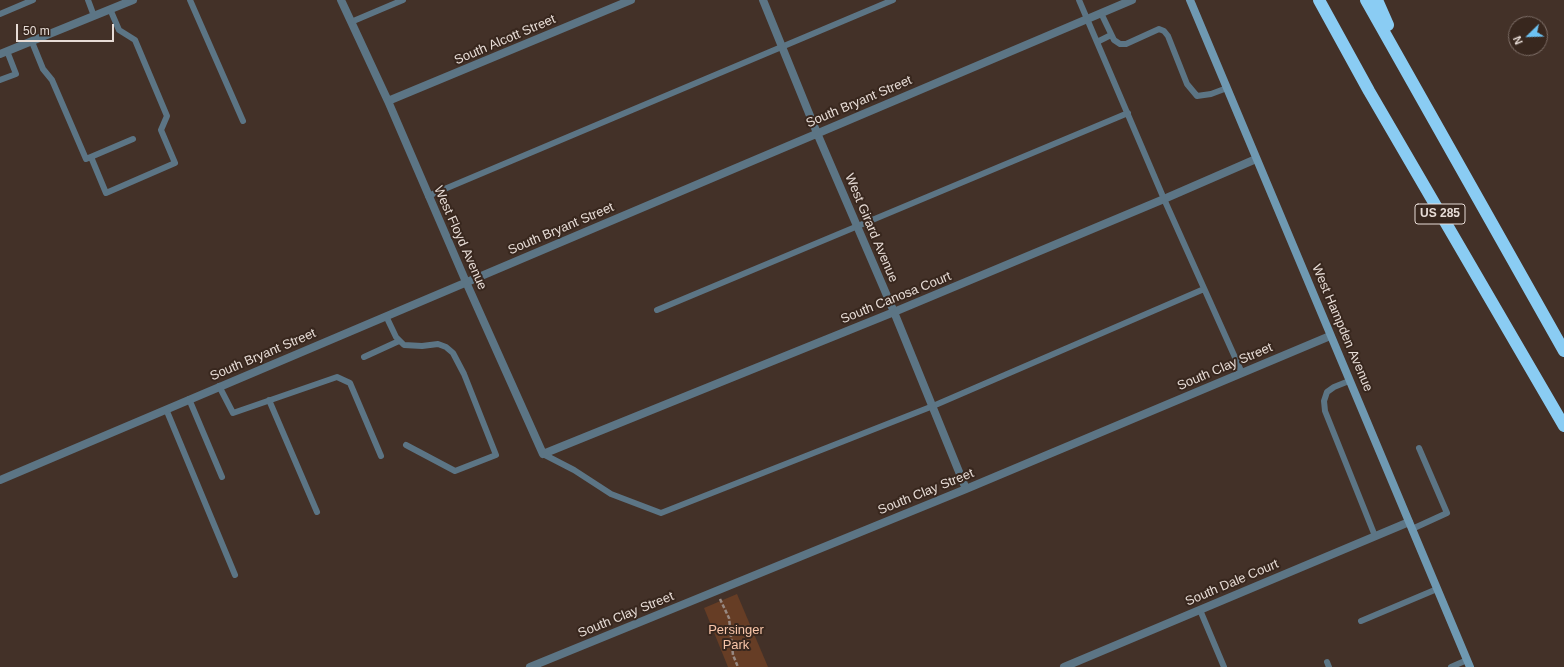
<!DOCTYPE html>
<html>
<head>
<meta charset="utf-8">
<style>
	body { margin:0 }
	#map { position:relative; width:1564px; height:667px; overflow:hidden; background:#433128; font-family:Helvetica,sans-serif }
	canvas { display:block }
	.north { position:absolute; left:1508px; top:16px; width:40px; height:40px; box-sizing:border-box; background:#38271e; border:1px solid #7e6f68; border-radius:50%; rotate:247deg; font-size:11px; font-weight:700; line-height:16px; text-align:center; color:#e7dcd6 }
	.north::after { content:''; display:block; margin:auto; width:14px; height:18px; background:#6cc2f3; clip-path:polygon(50% 0,100% 100%,50% 72%,0 100%) }
	.scale { position:absolute; left:16px; top:24px; width:98px; height:18px; box-sizing:border-box; border:2px solid #e7dcd6; border-top:0; padding-left:5px; font-size:12px; line-height:14px; white-space:nowrap; color:#e7dcd6; -webkit-text-stroke:3px #38271e; paint-order:stroke }
</style>
</head>
<body>
<div id="map">
<canvas width="1564" height="667"></canvas>
<div class="north">N</div>
<div class="scale">50 m</div>
</div>
<script>
const context = document.querySelector('canvas').getContext('2d');
context.lineJoin = 'round';
function fill(path, color) { context.fillStyle = color; context.fill(path, 'evenodd'); }
const poly = rows => new Path2D(rows.map(r => 'M' + r).join(''));
function trace(path, color, width, dash) { context.strokeStyle = color; context.lineWidth = width; context.lineCap = dash ? 'butt' : 'round'; context.setLineDash(dash || []); context.stroke(path); }
function label(font, color, halo, rows, align = 'center') {
  context.font = font + ' Helvetica,sans-serif'; context.lineWidth = 4; context.setLineDash([]); context.textBaseline = 'middle'; context.strokeStyle = halo; context.fillStyle = color; for (const [text, x, y, turn = 0] of rows) {
    context.save(); context.translate(x, y); context.rotate((+turn || 0) * Math.PI / 180); context.textAlign = isNaN(turn) ? turn : align; if (halo) context.strokeText(text, 0, 0); context.fillText(text, 0, 0); context.restore();
  }
}
fill(poly([
	[737,594,768,667,728,667,704,608]
]), '#663d25');
trace(poly([
	[720,599,729,618,733,655,738,667]
]), '#988982', 2.5, [4, 2]);
trace(poly([
	[88,0,94,16],
	[190,0,243,121],
	[1079,0,1164,199,1242,373],
	[1101,13,1114,40,1120,44,1126,44,1159,29,1164,31,1168,36,1187,84,1197,96,1211,94,1227,88],
	[0,14,33,0],
	[351,22,403,0],
	[32,42,43,69,52,80,86,159,133,139],
	[1097,42,1111,35],
	[0,80,16,74,7,51],
	[91,157,106,193,175,163,161,130,167,116,135,40,119,30,110,9],
	[428,196,893,0],
	[657,310,1128,113],
	[386,316,396,337,404,345,422,346,438,344,446,347,453,353,464,374,496,455,455,471,406,445],
	[364,357,399,341],
	[1349,381,1334,387,1327,392,1324,401,1325,411,1375,536],
	[219,386,233,413,337,377,350,383,381,456],
	[189,399,222,477],
	[269,400,317,512],
	[166,409,235,575],
	[543,454,574,470,611,494,661,513,933,406,1204,289],
	[1412,529,1447,513,1419,448],
	[1200,610,1224,667],
	[1361,621,1437,589],
	[1327,662,1329,667],
	[1451,667,1467,660]
]), '#5c7585', 6);
trace(poly([
	[341,0,388,101,466,282,543,454,894,312,1164,199,1256,159],
	[763,0,817,133,894,312,966,489],
	[0,54,133,0],
	[388,101,631,0],
	[0,480,1132,0],
	[530,667,966,489,1330,336],
	[1064,667,1409,522]
]), '#5c7585', 8);
trace(poly([
	[1190,0,1470,667]
]), '#6f99b2', 8);
trace(poly([
	[1319,0,1369,91,1564,426],
	[1366,0,1564,351],
	[1377,0,1388,25]
]), '#8accf3', 12);
for (const [x, y, w] of [
	[1440,214,50]
]) { const box = new Path2D(); box.roundRect(x - w / 2, y - 10, w, 20, 3); context.fillStyle = '#38271e'; context.fill(box); trace(box, '#e7dcd6', 1); }
label('bold 12px', '#e7dcd6', null, [
	["US 285",1440,214]
]);
label('13px', '#e7dcd6', '#38271e', [
	["South Alcott Street",505,40,-23],
	["South Bryant Street",859,102,-23],
	["West Girard Avenue",871,228,67],
	["South Bryant Street",561,229,-23],
	["West Floyd Avenue",460,238,66],
	["South Canosa Court",896,298,-22],
	["West Hampden Avenue",1342,328,67],
	["South Bryant Street",263,355,-23],
	["South Clay Street",1225,367,-23],
	["South Clay Street",926,492,-22],
	["South Dale Court",1232,583,-23],
	["South Clay Street",626,615,-22]
]);
label('13px', '#f8c5a9', '#38271e', [
	["Persinger",736,630],
	["Park",736,645]
]);
</script>
</body>
</html>
